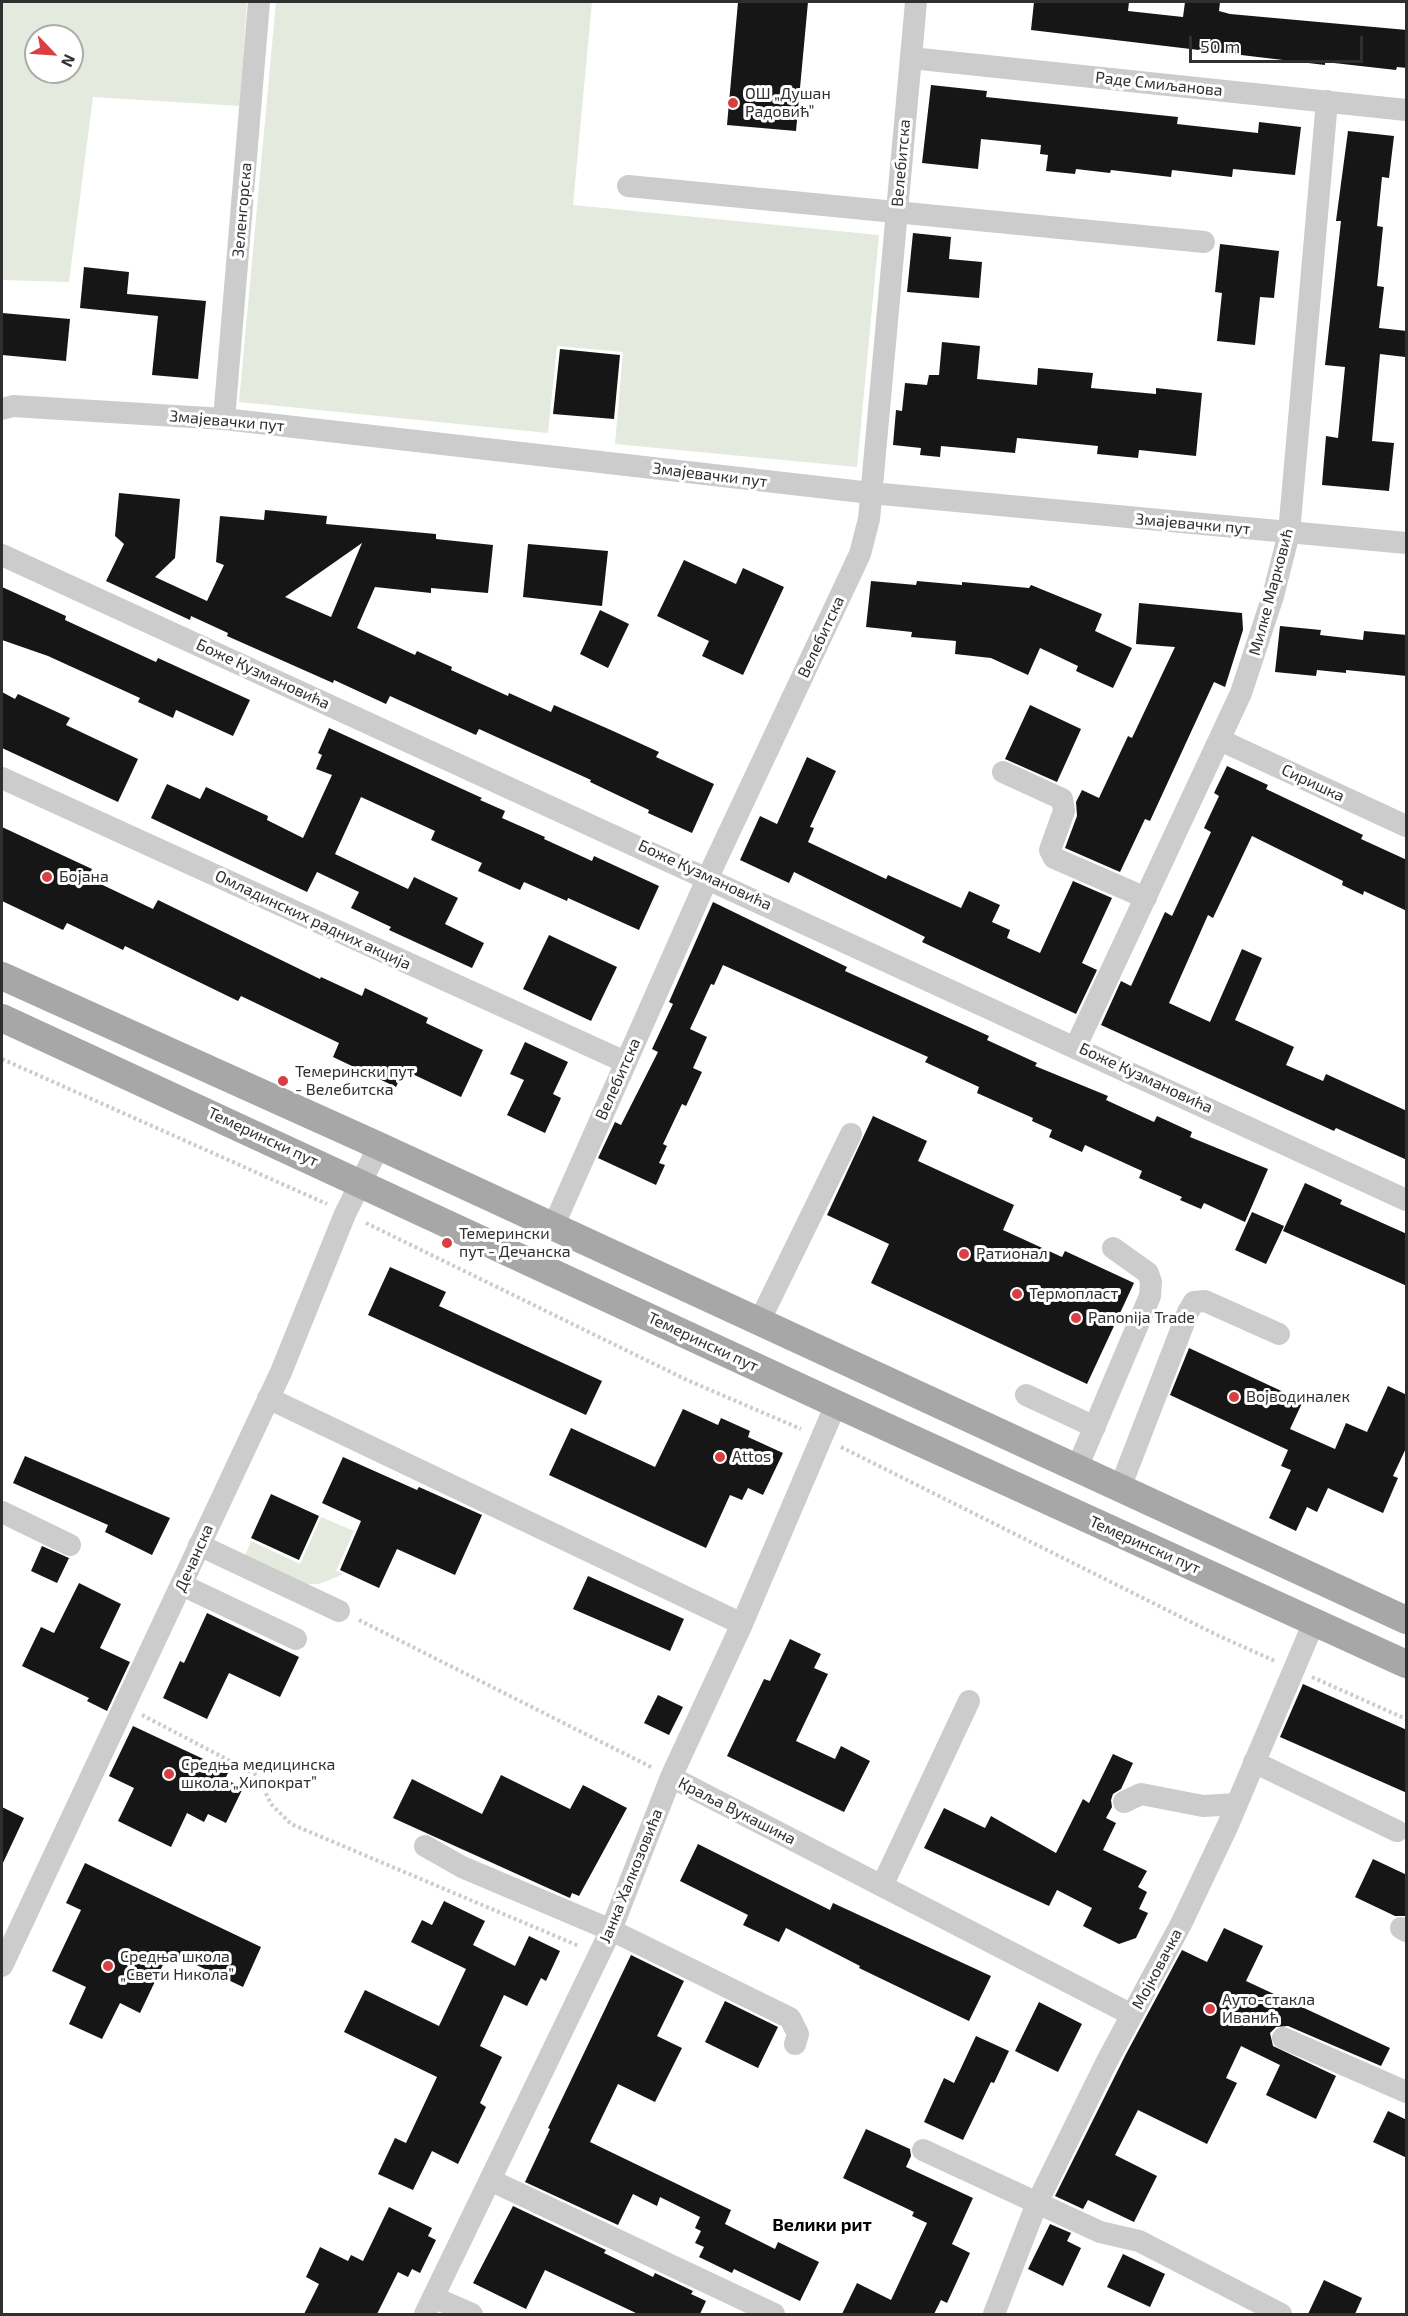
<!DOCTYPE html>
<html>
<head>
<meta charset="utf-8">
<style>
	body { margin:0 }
	#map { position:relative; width:1408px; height:2316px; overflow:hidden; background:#fff; font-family:"Exo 2",sans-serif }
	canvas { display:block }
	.frame { position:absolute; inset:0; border:3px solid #2f2f2f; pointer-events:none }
	.north { position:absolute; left:24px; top:24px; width:60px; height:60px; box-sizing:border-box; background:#fff; border:2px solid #acacac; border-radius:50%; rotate:115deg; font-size:16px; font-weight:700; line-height:24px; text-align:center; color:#2f2f2f }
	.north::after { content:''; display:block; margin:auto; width:21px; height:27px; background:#d83f43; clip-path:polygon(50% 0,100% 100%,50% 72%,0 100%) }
	.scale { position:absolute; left:1189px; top:36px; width:174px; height:27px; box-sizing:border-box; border:3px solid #2f2f2f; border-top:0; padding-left:8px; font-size:18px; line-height:21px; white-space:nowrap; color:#2f2f2f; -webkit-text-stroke:4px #fff; paint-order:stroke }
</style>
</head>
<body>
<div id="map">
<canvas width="1408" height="2316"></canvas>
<div class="frame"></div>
<div class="north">N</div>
<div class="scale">50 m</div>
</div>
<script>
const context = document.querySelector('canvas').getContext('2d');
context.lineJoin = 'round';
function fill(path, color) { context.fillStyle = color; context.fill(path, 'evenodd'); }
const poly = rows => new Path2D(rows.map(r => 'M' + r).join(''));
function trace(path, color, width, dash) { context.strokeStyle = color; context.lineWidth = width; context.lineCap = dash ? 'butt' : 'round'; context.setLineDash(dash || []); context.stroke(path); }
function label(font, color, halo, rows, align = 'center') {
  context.font = font + ' "Exo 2",sans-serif'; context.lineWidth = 6; context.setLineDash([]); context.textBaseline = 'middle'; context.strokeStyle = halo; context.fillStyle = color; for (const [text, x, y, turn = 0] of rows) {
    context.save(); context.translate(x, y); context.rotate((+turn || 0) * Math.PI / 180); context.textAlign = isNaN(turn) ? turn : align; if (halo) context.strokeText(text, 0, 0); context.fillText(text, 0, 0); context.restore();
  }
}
fill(poly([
	[2,2,247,2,240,106,93,97,69,282,2,280],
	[36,36,72,36,72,72,36,72],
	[276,2,592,2,573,205,879,235,857,467,615,444,623,352,557,346,548,433,239,402],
	[321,1517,354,1531,336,1571,344,1574,319,1584,305,1584,244,1558,251,1541,300,1564]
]), '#e4ebde');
fill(poly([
	[738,2,808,2,796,131,727,125],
	[1034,2,1129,2,1128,11,1183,17,1185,2,1220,2,1219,11,1230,14,1407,30,1407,68,1397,67,1396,70,1325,62,1325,65,1031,30],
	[931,85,987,91,986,97,1178,117,1177,124,1258,133,1259,122,1301,127,1295,175,1233,169,1232,177,1172,170,1171,177,1111,170,1110,173,1076,169,1075,174,1046,171,1048,155,1040,154,1041,145,981,139,978,169,922,163],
	[1348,131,1394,136,1389,178,1382,177,1377,226,1383,227,1377,286,1384,287,1379,328,1407,331,1407,348,1405,357,1380,354,1372,441,1394,443,1389,491,1322,485,1326,436,1338,438,1345,367,1325,365,1341,221,1336,221],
	[913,233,951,237,949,259,982,262,979,298,907,292],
	[1220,244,1279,251,1274,298,1260,297,1255,345,1217,341,1222,293,1215,292],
	[84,267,129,272,127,294,206,301,198,379,152,375,158,316,80,308],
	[2,313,70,319,66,361,2,355],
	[942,342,980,346,977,379,1037,385,1038,368,1093,373,1091,388,1156,394,1156,388,1202,393,1196,456,1139,450,1138,458,1097,454,1098,446,1017,438,1015,453,941,446,940,457,920,455,921,448,893,445,896,410,902,411,905,383,927,385,929,375,939,375],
	[560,349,620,355,614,419,553,414],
	[119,493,180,499,175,558,155,577,207,601,224,565,216,562,220,516,264,520,265,510,327,516,326,524,436,534,436,539,493,545,488,593,431,588,431,593,375,587,357,628,415,655,417,651,452,667,451,670,508,696,509,693,551,712,554,705,613,731,659,752,656,757,714,784,692,833,648,813,649,810,590,782,591,780,479,729,476,735,390,696,386,704,334,680,333,683,227,636,228,633,191,616,190,620,106,581,124,544,115,536],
	[362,543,331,617,285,597],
	[528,544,608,551,602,606,523,597],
	[684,560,736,584,743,568,784,587,743,675,702,656,709,641,657,616],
	[871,581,916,585,917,581,962,585,962,582,1029,588,1031,585,1102,614,1095,631,1132,648,1113,688,1076,671,1078,666,1040,648,1028,675,991,658,955,654,956,641,911,637,912,632,866,627],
	[2,587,66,616,65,620,156,662,158,658,250,700,233,736,176,710,173,718,138,702,140,698,48,656,2,640],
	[1139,603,1242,613,1243,630,1225,687,1214,682,1150,821,1145,819,1120,872,1065,848,1077,816,1076,802,1082,790,1099,798,1128,736,1132,738,1175,647,1136,644],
	[600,610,629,624,608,668,580,654],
	[1280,626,1321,630,1320,635,1363,640,1364,631,1407,635,1407,676,1346,670,1346,673,1317,670,1316,676,1275,672],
	[2,692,15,699,18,694,70,718,66,725,138,759,118,802,2,748],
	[1030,705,1081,729,1057,782,1005,759],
	[329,728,482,798,480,800,505,811,502,818,545,837,544,839,592,861,594,856,659,886,639,930,568,898,567,901,524,882,520,890,478,871,482,863,431,840,435,831,361,797,335,854,408,889,414,877,458,898,445,924,484,943,472,968,389,930,391,927,351,908,359,892,317,872,307,892,151,818,167,784,200,799,206,787,268,816,267,820,303,838,332,775,316,769,322,755,318,753],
	[807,757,836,771,810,827,814,828,808,842,886,879,888,875,961,908,969,891,1000,905,992,922,1010,930,1007,938,1040,953,1073,881,1112,898,1082,963,1097,970,1076,1014,922,942,925,937,794,872,789,883,740,860,760,816,777,824],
	[1227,766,1268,785,1266,789,1363,835,1361,839,1407,860,1407,911,1364,891,1363,895,1342,885,1343,881,1252,836,1213,918,1208,915,1169,1003,1210,1022,1242,949,1262,958,1235,1020,1294,1047,1286,1065,1323,1081,1326,1074,1407,1111,1407,1160,1336,1128,1334,1131,1101,1025,1121,981,1131,986,1165,912,1172,916,1211,832,1204,828,1219,796,1214,793],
	[2,827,92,869,88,878,153,909,158,900,320,979,321,977,362,996,365,988,428,1018,426,1023,483,1050,461,1097,404,1070,396,1087,333,1057,339,1043,241,996,238,1001,125,946,123,950,67,923,63,930,2,901],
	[713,902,847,967,845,971,989,1036,987,1040,1037,1063,1035,1066,1108,1096,1106,1100,1154,1122,1157,1116,1192,1132,1190,1137,1268,1169,1245,1222,1204,1203,1201,1209,1180,1200,1182,1197,1139,1178,1142,1171,1085,1145,1082,1152,1049,1137,1052,1130,1032,1121,1033,1118,977,1093,979,1087,925,1062,928,1057,723,965,714,985,711,984,690,1029,707,1037,693,1068,702,1072,686,1106,682,1104,663,1144,667,1146,659,1163,665,1165,656,1185,598,1158,615,1122,621,1125,658,1052,652,1049,673,1004,669,1002],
	[549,935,617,967,591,1021,523,989],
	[525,1042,568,1062,553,1094,561,1098,545,1133,507,1115,524,1080,510,1074],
	[873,1116,927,1141,918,1161,1014,1205,1003,1230,1062,1257,1065,1251,1134,1283,1087,1384,871,1283,889,1244,827,1215],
	[1305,1183,1342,1200,1340,1204,1407,1234,1407,1286,1283,1231],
	[1252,1212,1284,1226,1266,1264,1235,1250],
	[390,1267,446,1292,439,1306,602,1381,586,1415,368,1315],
	[1189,1348,1303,1401,1290,1429,1335,1449,1346,1423,1367,1432,1388,1386,1407,1395,1407,1446,1393,1476,1398,1478,1383,1513,1328,1488,1317,1512,1307,1507,1296,1531,1269,1518,1291,1470,1281,1466,1288,1450,1170,1395],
	[683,1409,718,1425,721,1418,750,1431,748,1437,783,1453,763,1495,748,1488,742,1500,730,1495,706,1548,549,1475,571,1428,655,1467],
	[25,1456,170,1518,152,1555,105,1532,108,1525,13,1483],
	[343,1457,417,1490,419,1487,482,1515,455,1575,397,1549,379,1588,340,1570,361,1521,322,1503],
	[271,1494,319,1516,299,1560,251,1538],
	[42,1546,69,1558,57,1583,31,1571],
	[588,1576,684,1619,670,1651,573,1609],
	[79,1583,121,1604,100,1648,130,1662,107,1711,87,1701,89,1698,22,1666,41,1627,54,1633],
	[207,1613,299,1657,280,1697,229,1673,207,1719,163,1698,180,1661,184,1663],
	[790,1639,821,1654,814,1668,828,1674,796,1741,835,1759,841,1746,870,1761,844,1812,727,1756,764,1679,770,1681],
	[1303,1684,1407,1730,1407,1793,1280,1737],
	[658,1695,683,1707,669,1735,644,1723],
	[133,1726,229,1771,225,1779,243,1788,226,1823,208,1814,204,1822,187,1813,171,1847,118,1821,134,1788,109,1776],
	[1113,1754,1133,1763,1121,1789,1113,1794,1111,1800,1112,1807,1106,1818,1116,1823,1103,1850,1147,1871,1138,1887,1147,1892,1139,1909,1148,1913,1136,1938,1119,1944,1083,1926,1092,1908,1057,1890,1049,1906,924,1848,944,1808,985,1828,991,1816,1056,1853,1083,1799,1089,1803],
	[501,1775,570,1809,583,1785,627,1808,579,1896,572,1893,570,1898,393,1818,412,1779,482,1814],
	[2,1807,24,1818,2,1865],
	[698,1844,830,1910,833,1903,991,1976,969,2021,859,1968,860,1966,786,1928,779,1942,743,1925,748,1915,680,1881],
	[1373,1859,1407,1875,1407,1916,1395,1916,1355,1897],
	[85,1863,261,1947,243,1987,169,1952,140,2013,120,2003,102,2039,69,2024,86,1987,52,1971,81,1910,66,1903],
	[444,1901,485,1921,473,1945,515,1966,529,1936,560,1951,546,1981,541,1978,527,2006,504,1995,480,2046,502,2057,480,2103,486,2107,458,2164,432,2151,413,2190,378,2174,395,2138,406,2143,437,2077,344,2032,365,1990,439,2026,466,1969,411,1942,422,1920,432,1925],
	[1224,1928,1263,1946,1246,1981,1390,2048,1381,2066,1288,2026,1276,2027,1270,2033,1273,2046,1336,2076,1316,2119,1266,2095,1280,2065,1241,2046,1226,2078,1237,2083,1207,2144,1138,2110,1115,2155,1157,2176,1134,2222,1088,2200,1083,2209,1055,2196,1126,2054,1182,1950,1207,1962],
	[631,1955,684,1981,657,2036,682,2048,655,2102,618,2084,590,2142,731,2210,725,2224,775,2249,778,2242,819,2262,800,2301,734,2269,732,2273,699,2257,704,2247,695,2243,701,2231,695,2228,700,2217,660,2197,657,2206,633,2194,618,2225,525,2182,550,2129,548,2128],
	[725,2001,778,2027,758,2068,705,2042],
	[1039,2002,1082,2024,1058,2072,1015,2051],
	[976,2036,1009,2051,994,2083,991,2082,963,2140,924,2122,944,2078,954,2083],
	[1388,2111,1407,2120,1407,2158,1373,2142],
	[866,2129,910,2149,911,2156,906,2167,973,2198,952,2244,970,2253,947,2303,941,2300,934,2314,842,2314,857,2283,891,2300,927,2223,912,2216,914,2212,843,2178],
	[513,2206,606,2250,604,2253,653,2277,655,2273,693,2291,691,2294,706,2301,700,2314,638,2314,545,2270,526,2309,473,2283],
	[389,2207,432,2228,428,2236,436,2240,420,2273,412,2269,408,2277,398,2272,377,2314,304,2314,319,2284,306,2277,320,2247,348,2261,351,2255,363,2261],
	[1050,2224,1071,2233,1067,2241,1081,2248,1063,2286,1028,2269],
	[1123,2254,1165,2274,1150,2307,1107,2287],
	[1324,2280,1362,2298,1355,2314,1308,2314]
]), '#161616');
trace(poly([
	[2,1059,327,1204],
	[366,1223,687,1380,801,1429],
	[841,1447,1219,1636,1275,1661],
	[359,1620,653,1768],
	[1312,1677,1406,1719],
	[142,1715,257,1775,271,1804,291,1824,579,1946]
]), '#ccc', 4, [3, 3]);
trace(poly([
	[911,58,1406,110],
	[628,186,1204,242],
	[2,409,13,406,224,419,871,493,1406,543],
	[224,419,259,2],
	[2,555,1406,1200],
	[1220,740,1406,826],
	[1003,772,1062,799,1064,811,1050,850,1054,858,1146,898],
	[2,778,625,1062],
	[1076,1046,1241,693,1273,596,1289,533,1327,101],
	[553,1227,708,877,860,554,869,519,916,2],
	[759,1322,851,1134],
	[1026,1395,1095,1427],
	[268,1398,742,1624],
	[1077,1468,1150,1296,1151,1282,1148,1273,1113,1248],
	[1120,1488,1188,1312,1194,1302,1205,1301,1279,1334],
	[2,1512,70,1545],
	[199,1545,339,1611],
	[182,1585,296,1639],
	[1254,1762,1397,1831],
	[671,1777,1132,2015],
	[1124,1802,1141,1794,1203,1806,1237,1804],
	[425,1846,462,1867,611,1930,790,2018,798,2034,795,2044],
	[882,1886,969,1701],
	[1401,1928,1406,1931],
	[2,1966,281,1372,345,1214,379,1146],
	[1283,2038,1406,2092],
	[923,2150,1100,2232,1139,2241,1281,2314],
	[490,2180,774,2314],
	[433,2297,472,2314],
	[425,2314,611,1930,671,1777,742,1624,836,1404],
	[994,2314,1037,2203,1107,2061,1181,1924,1228,1825,1314,1622]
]), '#ccc', 22);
trace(poly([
	[2,976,379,1146,1406,1620],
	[2,1018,836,1404,1406,1664]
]), '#a7a7a7', 28);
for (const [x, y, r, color] of [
	[733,103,6,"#d83f43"],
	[47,877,6,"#d83f43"],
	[283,1081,6,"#d83f43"],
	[447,1243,6,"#d83f43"],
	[964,1254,6,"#d83f43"],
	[1017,1294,6,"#d83f43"],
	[1076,1318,6,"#d83f43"],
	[1234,1397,6,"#d83f43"],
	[720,1457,6,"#d83f43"],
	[169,1774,6,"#d83f43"],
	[108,1966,6,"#d83f43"],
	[1210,2009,6,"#d83f43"]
]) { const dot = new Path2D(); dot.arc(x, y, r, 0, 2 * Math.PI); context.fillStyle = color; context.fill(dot); trace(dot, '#fff', 2); }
label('16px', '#2f2f2f', '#fff', [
	["Раде Смиљанова",1159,84,6],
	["Велебитска",901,163,-85],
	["Зеленгорска",242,210,-85],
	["Змајевачки пут",227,421,5],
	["Змајевачки пут",710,475,7],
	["Змајевачки пут",1193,524,5],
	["Милке Марковић",1271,592,-75],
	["Велебитска",821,637,-65],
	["Боже Кузмановића",263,674,25],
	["Сиришка",1313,783,25],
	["Боже Кузмановића",705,875,25],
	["Омладинских радних акција",313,920,25],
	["Боже Кузмановића",1146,1078,25],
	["Велебитска",618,1079,-66],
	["Темерински пут",263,1137,25],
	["Темерински пут",703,1342,25],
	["Темерински пут",1145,1545,24],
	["Дечанска",194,1558,-66],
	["Краља Вукашина",737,1811,27],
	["Јанка Халкозовића",631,1876,-68],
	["Мојковачка",1157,1969,-62]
]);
label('16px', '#2f2f2f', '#fff', [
	["ОШ „Душан",745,94],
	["Радовић”",745,112],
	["Бојана",59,877],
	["Темерински пут",295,1072],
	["- Велебитска",295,1090],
	["Темерински",459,1234],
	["пут - Дечанска",459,1252],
	["Ратионал",976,1254],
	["Термопласт",1029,1294],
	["Panonija Trade",1088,1318],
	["Војводиналек",1246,1397],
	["Attos",732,1457],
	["Средња медицинска",181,1765],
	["школа „Хипократ”",181,1783],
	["Средња школа",120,1957],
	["„Свети Никола”",120,1975],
	["Ауто-стакла",1222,2000],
	["Иванић",1222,2018]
], 'left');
label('bold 18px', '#000', '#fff', [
	["Велики рит",822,2225]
]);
</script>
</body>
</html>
